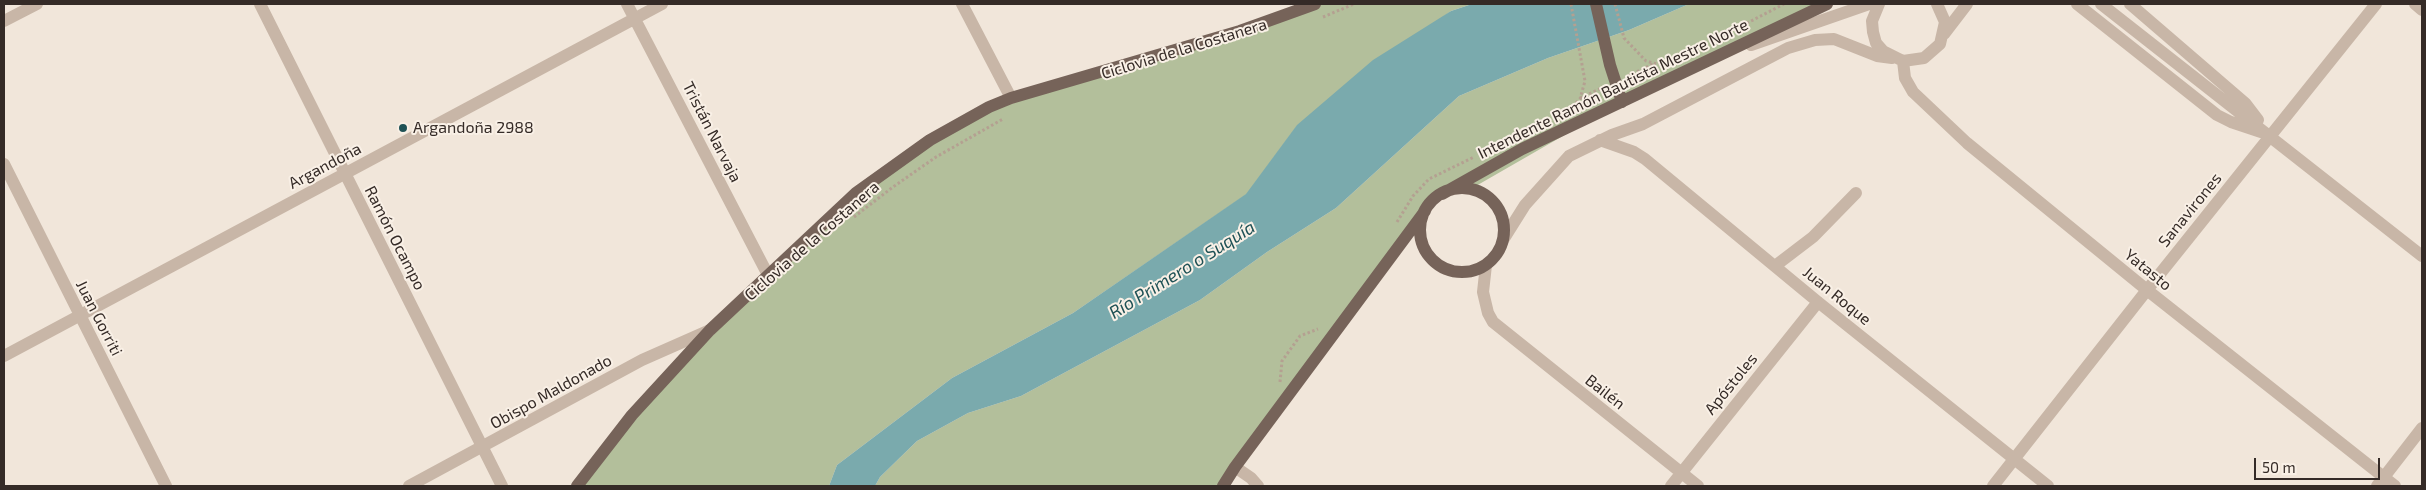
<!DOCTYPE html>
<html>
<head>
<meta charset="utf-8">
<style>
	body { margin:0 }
	#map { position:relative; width:2426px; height:490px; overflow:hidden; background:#f1e6da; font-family:"Exo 2",sans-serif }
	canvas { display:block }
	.frame { position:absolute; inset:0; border:5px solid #352b27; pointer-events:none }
	.scale { position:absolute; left:2254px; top:458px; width:126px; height:22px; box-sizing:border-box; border:2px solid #352b27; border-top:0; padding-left:6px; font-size:15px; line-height:18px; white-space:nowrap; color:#352b27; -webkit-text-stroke:4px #f9f0e6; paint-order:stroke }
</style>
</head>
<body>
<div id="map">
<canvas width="2426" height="490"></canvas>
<div class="frame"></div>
<div class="scale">50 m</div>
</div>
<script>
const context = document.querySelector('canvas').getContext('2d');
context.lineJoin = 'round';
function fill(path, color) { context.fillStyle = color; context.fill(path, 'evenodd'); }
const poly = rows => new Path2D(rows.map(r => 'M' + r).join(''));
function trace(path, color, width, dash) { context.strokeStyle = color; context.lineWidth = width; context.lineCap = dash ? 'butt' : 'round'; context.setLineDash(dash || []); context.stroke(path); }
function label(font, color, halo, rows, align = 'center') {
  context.font = font + ' "Exo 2",sans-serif'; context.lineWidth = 4; context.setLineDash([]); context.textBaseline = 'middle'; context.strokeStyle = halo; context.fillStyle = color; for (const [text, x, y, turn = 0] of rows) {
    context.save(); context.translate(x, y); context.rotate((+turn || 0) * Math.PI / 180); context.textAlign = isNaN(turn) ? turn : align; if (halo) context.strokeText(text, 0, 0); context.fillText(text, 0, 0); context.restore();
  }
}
fill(poly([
	[1315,4,1472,4,1451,11,1297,126,1247,194,1073,313,952,378,837,465,829,486,577,486,632,415,856,193,989,108],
	[1689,4,1827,4,1622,102,1462,194,1454,189,1425,211,1223,486,875,486,880,477,917,441,968,413,1021,396,1200,300,1267,252,1336,208,1459,96,1548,58,1629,30]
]), '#b3bf9b');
fill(poly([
	[1472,4,1689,4,1629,30,1548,58,1459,96,1336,208,1267,252,1200,300,1021,396,968,413,917,441,880,477,875,486,829,486,837,465,952,378,1073,313,1246,194,1297,125,1373,60,1451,11]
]), '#7aaaad');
trace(poly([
	[1615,4,1624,38,1646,61,1657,64,1679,57],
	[1323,17,1354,4],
	[1720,37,1784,4],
	[1628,76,1653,64],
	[1580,98,1604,87],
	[1569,110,1580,99,1585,81,1571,4],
	[854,217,893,187,936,157,1003,119],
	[1397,222,1413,196,1429,179,1474,157],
	[1280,382,1282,361,1300,336,1318,329]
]), '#b4a091', 3, [2.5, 2.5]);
trace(poly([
	[260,4,502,486],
	[627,4,768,275],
	[962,4,1011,98],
	[1879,4,1872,21,1873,32,1876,43,1883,51,1903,61,1924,58,1940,44,1945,22,1937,4],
	[2077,4,2217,115,2231,122,2261,132],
	[2101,4,2422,256],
	[2130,4,2245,103,2258,120],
	[2415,4,2422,10],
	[4,21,37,4],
	[1944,34,1967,4],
	[1751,45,1869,4],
	[1903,61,1905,78,1913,92,1967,143,2147,290,2395,486],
	[1600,140,1634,152,1645,159,1818,302,2048,486],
	[4,164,166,486],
	[1503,240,1525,205,1569,156,1612,135,1643,124,1788,48,1815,40,1834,39,1877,56,1892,58],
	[1486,265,1483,292,1488,313,1493,322,1698,486],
	[1775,266,1813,237,1856,193],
	[4,356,662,4],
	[1235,467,1251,478,1258,486],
	[409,486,642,360,710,330],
	[1671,486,1818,302],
	[1993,486,2147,290,2376,4],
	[2377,486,2422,428]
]), '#c8b6a7', 12);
trace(poly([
	[1596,4,1610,65,1622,102],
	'1420 230a42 42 0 1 1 84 0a42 42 0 1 1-84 0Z',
	[1442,194,1522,149,1827,4],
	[577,486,632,415,710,330,856,193,930,140,989,107,1011,98,1240,31,1315,4],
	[1223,486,1235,467,1425,211]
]), '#766359', 12);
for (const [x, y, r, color] of [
	[403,128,5,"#1e5155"]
]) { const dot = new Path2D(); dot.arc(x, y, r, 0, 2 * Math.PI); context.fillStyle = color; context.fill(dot); trace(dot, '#f9f0e6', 2); }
label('16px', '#352b27', '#f9f0e6', [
	["Ciclovia de la Costanera",1184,49,-17],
	["Intendente Ramón Bautista Mestre Norte",1613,89,-26],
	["Tristán Narvaja",712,132,63],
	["Argandoña",325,166,-28],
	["Sanavirones",2190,210,-51],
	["Ramón Ocampo",395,238,63],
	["Ciclovia de la Costanera",812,241,-41],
	["Yatasto",2148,270,39],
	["Juan Roque",1837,296,39],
	["Juan Gorriti",99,318,63],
	["Apóstoles",1731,384,-51],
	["Obispo Maldonado",551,392,-29],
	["Bailén",1605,392,38]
]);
label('16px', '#352b27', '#f9f0e6', [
	["Argandoña 2988",413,128]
], 'left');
label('italic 18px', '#1e5155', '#f9f0e6', [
	["Río Primero o Suquía",1182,270,-32]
]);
</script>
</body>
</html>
